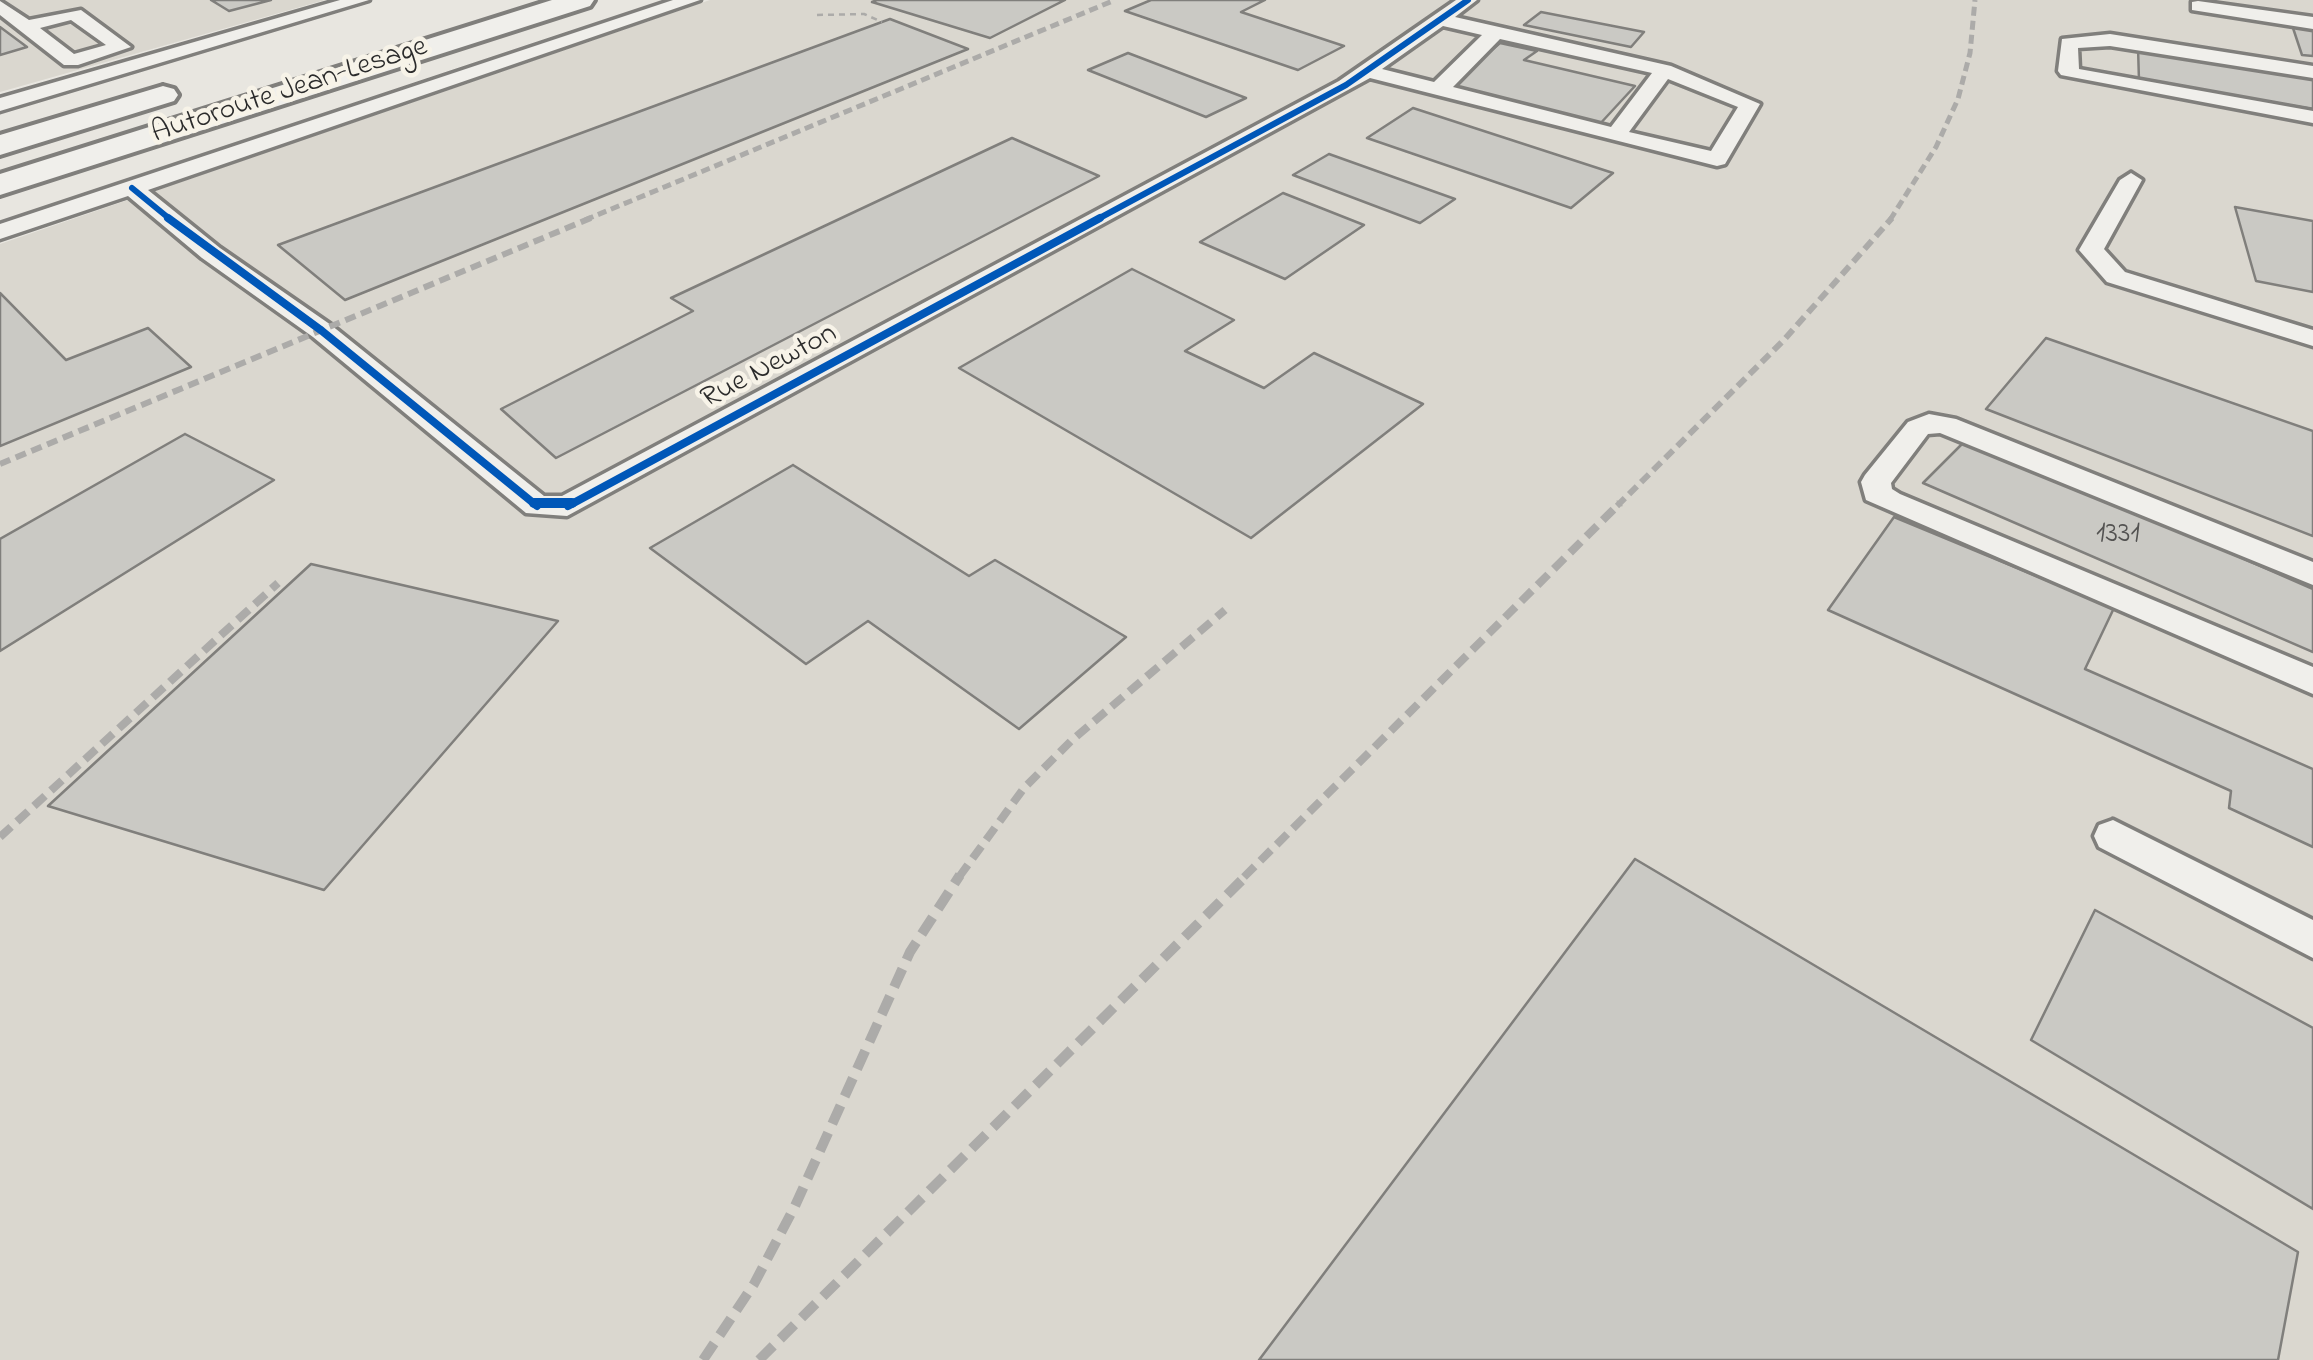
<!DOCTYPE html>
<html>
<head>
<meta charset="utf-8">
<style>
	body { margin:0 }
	canvas { display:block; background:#e8e6e0 }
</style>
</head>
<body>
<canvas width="2313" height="1360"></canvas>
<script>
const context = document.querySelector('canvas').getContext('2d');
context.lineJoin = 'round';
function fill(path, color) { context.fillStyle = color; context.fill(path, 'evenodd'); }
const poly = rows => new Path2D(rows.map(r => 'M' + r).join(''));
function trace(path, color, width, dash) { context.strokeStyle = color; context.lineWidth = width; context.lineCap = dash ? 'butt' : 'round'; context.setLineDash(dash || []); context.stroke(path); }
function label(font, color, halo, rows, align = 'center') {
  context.font = font + ' "Indie Flower",sans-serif'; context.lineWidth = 9; context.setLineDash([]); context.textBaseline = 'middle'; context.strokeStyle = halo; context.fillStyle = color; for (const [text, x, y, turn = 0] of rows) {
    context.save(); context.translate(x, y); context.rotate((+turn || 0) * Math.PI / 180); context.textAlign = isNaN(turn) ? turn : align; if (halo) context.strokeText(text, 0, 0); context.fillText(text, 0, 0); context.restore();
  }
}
fill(poly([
	[0,0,325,0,0,92],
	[710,0,2313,0,2313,1360,0,1360,0,244]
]), '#dad7cf');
const building = poly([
	[211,0,271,0,229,11,211,0],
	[877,0,1065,0,990,38,872,2,877,0],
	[1151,0,1265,0,1241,12,1344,46,1298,70,1125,11,1151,0],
	[1541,12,1644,32,1631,47,1524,25,1541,12],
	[890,19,968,49,345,300,278,245,890,19],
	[2292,25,2313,28,2313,56,2302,55,2292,25],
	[0,27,27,47,0,55,0,27],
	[1500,43,1537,51,1524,60,1635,86,1598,126,1446,89,1500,43],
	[2138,47,2313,75,2313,109,2139,81,2138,47],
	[1128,53,1246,98,1206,117,1088,70,1128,53],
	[1413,108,1613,173,1571,208,1367,138,1413,108],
	[1012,138,1099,176,556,458,501,409,693,311,671,298,1012,138],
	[1329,154,1455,199,1420,223,1293,175,1329,154],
	[1283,193,1364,225,1285,279,1200,242,1283,193],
	[2235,207,2313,221,2313,292,2256,281,2235,207],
	[1132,269,1234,320,1185,351,1264,388,1314,353,1423,404,1251,538,959,368,1132,269],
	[0,293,66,360,148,328,191,367,0,446,0,293],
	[2046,338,2313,431,2313,536,1986,409,2046,338],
	[185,434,274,480,0,651,0,539,185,434],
	[1968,438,2313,589,2313,652,1923,483,1968,438],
	[793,465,969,576,995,560,1126,637,1019,729,868,621,806,664,650,548,793,465],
	[1894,517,2114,608,2085,669,2313,769,2313,847,2229,808,2231,791,1828,610,1894,517],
	[311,564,558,621,324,890,48,806,311,564],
	[1635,859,2298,1252,2278,1360,1259,1360,1635,859],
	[2095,910,2313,1028,2313,1209,2031,1040,2095,910]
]);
fill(building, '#cac9c4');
trace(building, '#807f7c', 2.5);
const minor = poly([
	[340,0,369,0,0,111,0,98,340,0],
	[673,0,700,0,148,190,220,248,331,325,544,496,562,496,1339,81,1456,0,1477,0,1455,17,1671,66,1760,104,1725,164,1717,166,1370,78,567,516,526,513,313,337,202,258,128,196,0,239,0,224,673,0],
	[1443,26,1482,35,1434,82,1382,69,1443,26],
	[1500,39,1652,73,1611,127,1453,87,1500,39],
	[1668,79,1738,107,1711,151,1629,132,1668,79],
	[0,1,29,20,81,10,131,47,78,65,64,65,0,15,0,1],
	[71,20,106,45,74,54,40,28,71,20],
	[2198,1,2313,17,2313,29,2192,10,2192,2,2198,1],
	[2110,34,2313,66,2313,78,2110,46,2078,48,2079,69,2313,111,2313,123,2061,75,2058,71,2062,39,2110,34],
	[2131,173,2142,180,2104,249,2125,272,2313,330,2313,346,2107,282,2079,250,2120,180,2131,173],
	[1929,414,1956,419,2313,562,2313,585,1940,433,1928,434,1891,483,1892,489,1900,494,2313,667,2313,694,1866,500,1861,482,1865,475,1908,422,1929,414],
	[2113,820,2313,920,2313,958,2099,847,2094,836,2099,825,2113,820]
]);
const highway = poly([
	[552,0,594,0,590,6,0,195,0,174,552,0],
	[163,86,174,89,178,95,174,101,0,155,0,135,163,86]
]);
trace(minor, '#807f7c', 7);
trace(highway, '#807f7c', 8);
trace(poly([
	[817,15,864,14,882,22]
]), '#acaba9', 2.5, [6, 5]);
fill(minor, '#f0efeb');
fill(highway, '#f0efeb');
trace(poly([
	[585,220,1115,0],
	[1890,220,1936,147,1958,99,1970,53,1975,0]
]), '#acaba9', 5, [9, 5]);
trace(poly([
	[0,464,591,218],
	[1617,506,1783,341,1892,218]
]), '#acaba9', 6, [11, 6]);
trace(poly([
	[0,837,278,583],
	[959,877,1024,788,1071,741,1225,610],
	[1244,877,1620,503]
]), '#acaba9', 8, [15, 8]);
trace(poly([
	[703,1360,754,1284,795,1206,910,952,960,875],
	[759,1360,1247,875]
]), '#acaba9', 10, [20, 10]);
trace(poly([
	[132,188,171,220],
	[1096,220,1346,85,1468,0]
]), '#0057b8', 6);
trace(poly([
	[168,218,322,331,537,506],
	[568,506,1100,218]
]), '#0057b8', 8);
trace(poly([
	[534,503,572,503]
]), '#0057b8', 10);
label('30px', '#2b2b2b', '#f7f3e8', [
	["Autoroute Jean-Lesage",290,92,-18],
	["Rue Newton",770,368,-28]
]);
label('30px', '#535251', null, [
	["1331",2118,536]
]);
</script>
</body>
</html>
